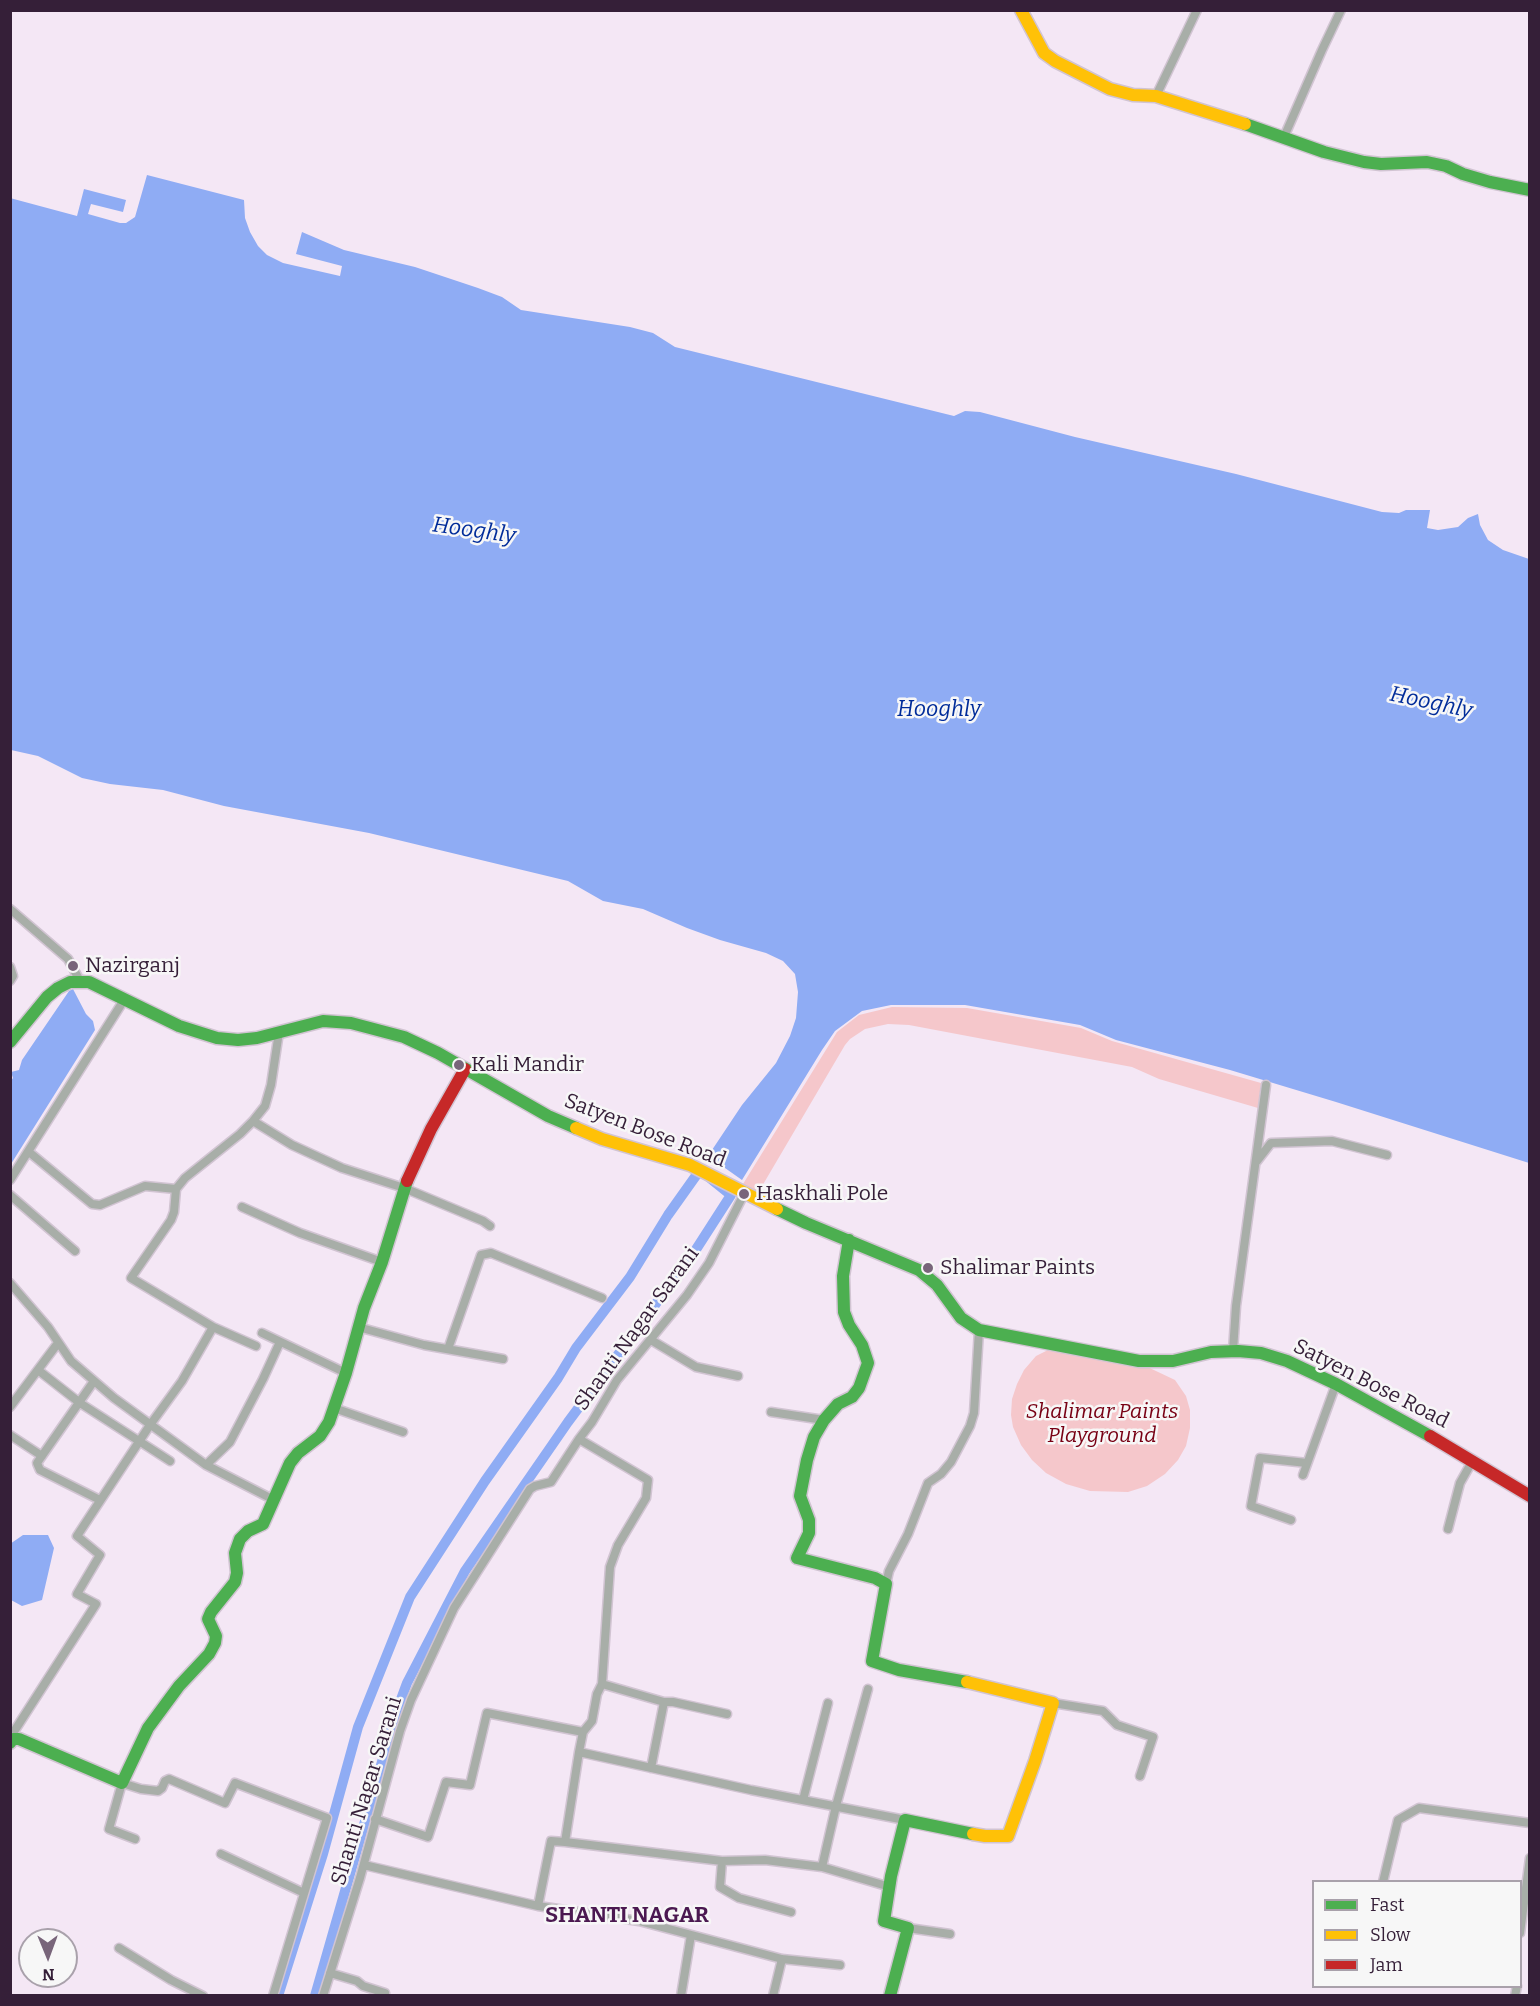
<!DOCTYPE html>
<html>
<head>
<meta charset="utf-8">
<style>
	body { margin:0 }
	#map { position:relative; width:1540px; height:2006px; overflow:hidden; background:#f4e7f5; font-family:Bitter,serif }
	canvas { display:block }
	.frame { position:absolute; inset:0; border:12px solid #351f38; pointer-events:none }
	.legend { position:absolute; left:1312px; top:1880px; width:210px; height:108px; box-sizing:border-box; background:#f7f7f7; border:2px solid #a9a1ab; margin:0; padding:8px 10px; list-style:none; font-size:18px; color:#351f38 }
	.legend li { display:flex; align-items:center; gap:12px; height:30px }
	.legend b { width:30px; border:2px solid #a9a1ab }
	.north { position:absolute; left:18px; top:1928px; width:60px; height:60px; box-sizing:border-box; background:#f7f7f7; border:2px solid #a9a1ab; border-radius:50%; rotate:179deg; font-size:16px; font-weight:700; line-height:24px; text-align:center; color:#351f38 }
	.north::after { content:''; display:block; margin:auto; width:21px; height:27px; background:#78657a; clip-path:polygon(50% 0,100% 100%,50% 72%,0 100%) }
</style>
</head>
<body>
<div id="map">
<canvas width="1540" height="2006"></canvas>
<div class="frame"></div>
<ul class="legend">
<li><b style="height:8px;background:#4caf50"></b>Fast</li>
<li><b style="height:8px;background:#ffc107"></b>Slow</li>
<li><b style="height:8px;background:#c62828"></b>Jam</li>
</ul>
<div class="north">N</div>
</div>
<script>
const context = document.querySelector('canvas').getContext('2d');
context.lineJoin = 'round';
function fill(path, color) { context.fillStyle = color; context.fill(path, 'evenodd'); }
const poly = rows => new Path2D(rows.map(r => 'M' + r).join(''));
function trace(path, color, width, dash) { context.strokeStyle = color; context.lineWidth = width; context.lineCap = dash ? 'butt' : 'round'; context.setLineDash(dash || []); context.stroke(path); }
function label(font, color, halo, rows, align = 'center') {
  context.font = font + ' Bitter,serif'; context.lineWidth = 5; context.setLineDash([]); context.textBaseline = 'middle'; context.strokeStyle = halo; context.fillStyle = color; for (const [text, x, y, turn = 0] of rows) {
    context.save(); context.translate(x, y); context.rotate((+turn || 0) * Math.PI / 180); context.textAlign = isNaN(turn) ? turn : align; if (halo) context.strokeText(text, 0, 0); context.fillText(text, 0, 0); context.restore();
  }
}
fill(poly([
	[892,1007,967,1008,1081,1028,1112,1041,1261,1083,1258,1108,1159,1079,1132,1067,909,1025,888,1024,865,1029,850,1039,845,1045,758,1193,743,1184,837,1032,859,1015],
	[1050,1349,1137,1362,1175,1380,1186,1396,1190,1410,1190,1428,1186,1446,1178,1460,1165,1474,1147,1486,1128,1492,1090,1491,1066,1484,1046,1473,1032,1460,1021,1445,1013,1427,1011,1415,1012,1399,1017,1384,1024,1370,1036,1356]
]), '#f5c7cb');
fill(poly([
	[147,175,244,200,245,218,250,232,258,246,267,255,283,263,340,276,342,266,296,254,302,232,344,250,415,267,478,288,502,297,521,310,630,327,653,333,675,347,954,416,965,411,980,412,1075,437,1236,474,1382,512,1399,513,1406,510,1430,510,1427,528,1438,530,1458,527,1468,518,1478,514,1480,525,1488,540,1503,550,1529,559,1529,1163,1336,1102,1230,1070,1116,1040,1080,1025,965,1005,891,1005,862,1011,835,1031,822,1050,742,1180,708,1156,742,1105,776,1063,790,1036,796,1018,798,992,795,974,783,961,766,953,720,940,687,928,643,909,603,901,568,881,369,833,224,806,163,790,110,784,82,778,38,756,11,750,10,198,77,216,84,189,126,200,123,212,91,204,88,214,120,223,126,223,135,217],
	[73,989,86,1014,93,1021,95,1030,11,1164,10,1082,13,1078,11,1072,19,1070,22,1060,69,991],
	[23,1535,48,1535,54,1548,42,1600,22,1606,11,1600,10,1544]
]), '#8facf4');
trace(poly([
	[278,1996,323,1854,358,1727,410,1597,485,1481,558,1378,576,1348,630,1277,668,1215,700,1170,731,1195,695,1251,568,1422,465,1571,407,1683,396,1713,315,1996]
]), '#8facf4', 10);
const street = poly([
	[1156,96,1197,10],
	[1284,137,1322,50,1341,10],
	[10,909,68,959,80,981],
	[10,967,13,976,10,981],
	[253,1121,292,1145,342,1168,404,1188,483,1221,490,1226],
	[29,1152,92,1204,100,1205,145,1186,176,1189],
	[1257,1161,1271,1143,1332,1141,1387,1155],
	[10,1180,124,1000],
	[10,1195,75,1251],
	[242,1207,300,1233,382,1262],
	[10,1283,48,1327,71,1361,114,1398,206,1465,274,1500],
	[358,1327,424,1345,503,1359],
	[262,1333,346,1373],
	[651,1340,696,1367,738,1376],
	[256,1346,213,1327,131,1278,171,1220,174,1212,176,1189,185,1178,240,1134,253,1121,265,1106,271,1085,279,1032],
	[448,1349,481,1255,491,1253,602,1298],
	[1233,1351,1236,1306,1266,1085],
	[38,1370,80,1403,170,1461],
	[94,1381,37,1463,40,1470,100,1500],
	[10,1407,58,1343],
	[334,1408,403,1432],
	[771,1412,824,1420],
	[10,1435,42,1456],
	[579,1439,648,1480,646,1498,618,1545,610,1567,602,1684,597,1694,592,1721,583,1732],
	[206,1465,230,1442,263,1379,280,1342],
	[1303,1475,1336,1384],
	[1291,1520,1251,1506,1260,1458,1307,1463],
	[1448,1529,1460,1483,1473,1460],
	[886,1584,889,1571,908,1534,928,1483,941,1474,951,1462,970,1426,974,1413,979,1330],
	[602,1684,664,1702,673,1702,727,1714],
	[1053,1703,1103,1711,1117,1725,1153,1737,1140,1776],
	[15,1730,96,1604,77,1594,100,1555,77,1536,150,1425,182,1381,213,1327],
	[651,1768,664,1702],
	[803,1800,828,1703],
	[375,1819,428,1837,446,1782,470,1785,487,1713,583,1732,579,1752,751,1790,905,1820],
	[135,1839,109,1829,122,1783,141,1789,158,1791,162,1788,165,1781,169,1779,225,1803,235,1783,327,1818,273,1996],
	[565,1842,722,1861,765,1860,822,1867,836,1806,868,1689],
	[221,1854,304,1893],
	[722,1861,720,1887,739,1898,791,1912],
	[364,1865,538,1906,551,1841,565,1842,579,1752],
	[822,1867,890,1887],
	[1383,1882,1398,1820,1419,1808,1530,1823],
	[538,1906,639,1921,782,1959,840,1965],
	[908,1928,950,1934],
	[1520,1933,1530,1858],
	[119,1948,171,1980,203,1996],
	[330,1973,357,1981,363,1986,385,1993],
	[323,1996,360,1878,400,1731,411,1700,454,1608,530,1489,535,1486,551,1482,579,1439,592,1422,617,1380,687,1295,709,1263,744,1194],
	[681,1996,691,1935],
	[773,1996,782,1959],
	[1515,1996,1517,1986]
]);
const fast = poly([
	[1245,124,1324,152,1364,162,1381,164,1427,162,1446,166,1463,174,1490,182,1530,190],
	[10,1042,47,997,58,988,70,982,89,982,179,1026,217,1038,238,1040,257,1038,323,1021,351,1023,404,1037,438,1053,548,1116,576,1128],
	[777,1209,806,1223,919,1270,937,1285,961,1318,979,1330,1139,1361,1173,1361,1211,1352,1238,1351,1261,1353,1287,1361,1336,1384,1430,1436],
	[849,1240,843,1276,844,1312,849,1325,862,1345,868,1363,859,1388,852,1397,838,1404,824,1420,814,1437,807,1460,800,1496,809,1520,809,1533,797,1558,875,1578,886,1584,872,1661,899,1670,967,1682],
	[10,1743,13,1739,19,1739,122,1783,148,1728,179,1686,209,1654,215,1643,216,1636,208,1619,211,1612,235,1582,237,1573,235,1553,240,1539,248,1531,263,1524,290,1463,298,1453,320,1436,329,1422,346,1373,364,1308,382,1262,407,1181],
	[890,1996,908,1928,884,1921,891,1876,905,1820,973,1834]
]);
const slow = poly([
	[1021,10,1044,53,1055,61,1110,89,1133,95,1156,96,1245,124],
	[576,1128,602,1139,690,1165,777,1209],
	[967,1682,1053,1703,1035,1761,1008,1836,985,1836,973,1834]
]);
const jam = poly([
	[407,1181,431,1129,465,1069],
	[1430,1436,1530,1496]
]);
trace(street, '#d1c4d2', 11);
trace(fast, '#d1c4d2', 15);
trace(slow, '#d1c4d2', 15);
trace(jam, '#d1c4d2', 15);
trace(street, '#a8aea8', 8);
trace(fast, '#4caf50', 12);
trace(slow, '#ffc107', 12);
trace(jam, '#c62828', 12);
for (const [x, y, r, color] of [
	[73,966,6,"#78657a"],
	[459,1065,6,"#78657a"],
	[744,1194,6,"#78657a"],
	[928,1268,6,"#78657a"]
]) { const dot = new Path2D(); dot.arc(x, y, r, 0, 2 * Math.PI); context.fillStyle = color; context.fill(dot); trace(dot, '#f7f7f7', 2); }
label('21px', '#351f38', '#f7f7f7', [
	["Nazirganj",85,966],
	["Kali Mandir",471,1065],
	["Haskhali Pole",756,1194],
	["Shalimar Paints",940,1268]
], 'left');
label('21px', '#351f38', '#f7f7f7', [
	["Satyen Bose Road",645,1131,21],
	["Shanti Nagar Sarani",637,1329,-54],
	["Satyen Bose Road",1371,1384,27],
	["Shanti Nagar Sarani",367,1791,-73]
]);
label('italic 21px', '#780014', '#f7f7f7', [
	["Shalimar Paints",1102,1412],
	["Playground",1102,1436]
]);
label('italic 22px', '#012c9a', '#f7f7f7', [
	["Hooghly",474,531,8],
	["Hooghly",1431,703,12],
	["Hooghly",939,710]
]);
label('bold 22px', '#4b1951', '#f7f7f7', [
	["SHANTI NAGAR",627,1916]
]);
</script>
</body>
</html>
